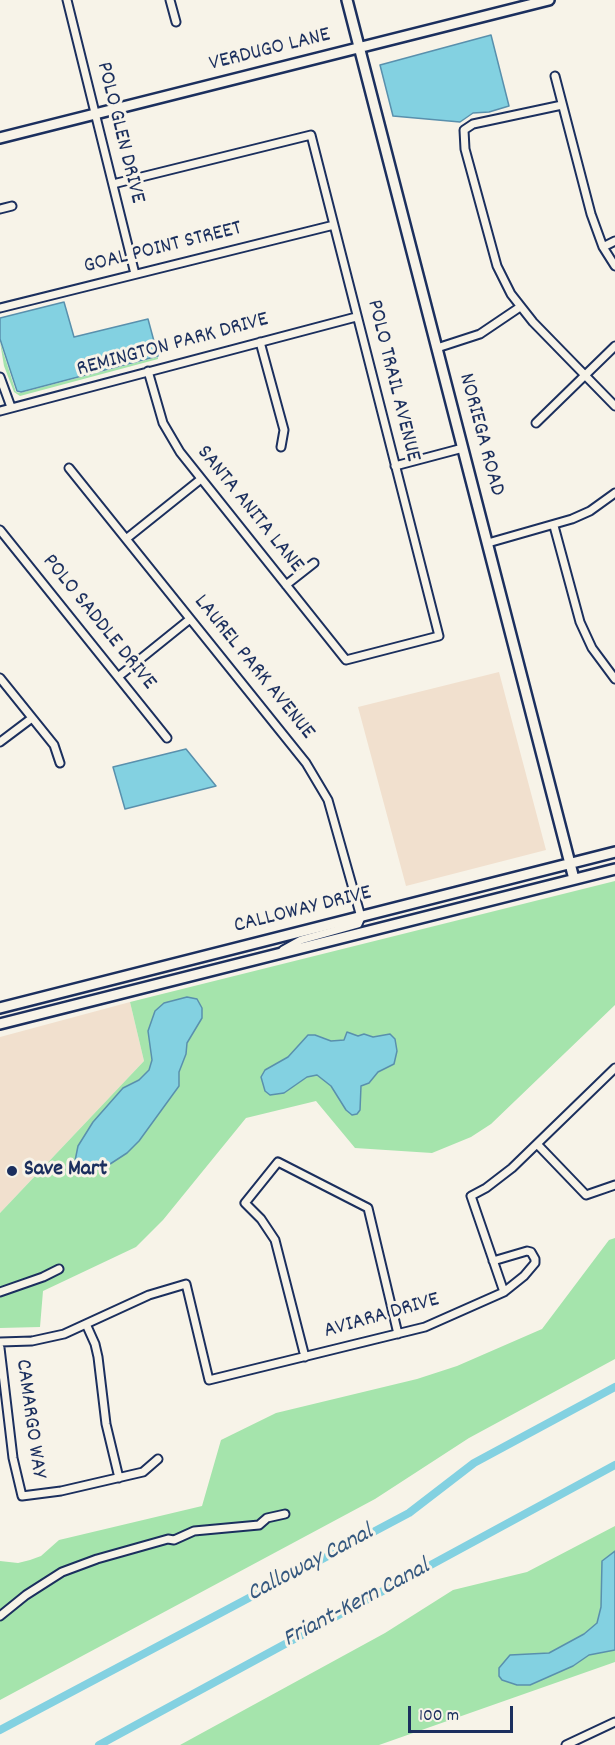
<!DOCTYPE html>
<html>
<head>
<meta charset="utf-8">
<style>
	body { margin:0 }
	#map { position:relative; width:615px; height:1745px; overflow:hidden; background:#f7f3e8; font-family:Dekko,sans-serif }
	canvas { display:block }
	.scale { position:absolute; left:408px; top:1706px; width:105px; height:27px; box-sizing:border-box; border:3px solid #1b2f5e; border-top:0; padding-left:8px; font-size:18px; line-height:21px; white-space:nowrap; color:#1b2f5e; -webkit-text-stroke:4px #f7f3e8; paint-order:stroke }
</style>
</head>
<body>
<div id="map">
<canvas width="615" height="1745"></canvas>
<div class="scale">100 m</div>
</div>
<script>
const context = document.querySelector('canvas').getContext('2d');
context.lineJoin = 'round';
function fill(path, color) { context.fillStyle = color; context.fill(path, 'evenodd'); }
const poly = rows => new Path2D(rows.map(r => 'M' + r).join(''));
function trace(path, color, width, dash) { context.strokeStyle = color; context.lineWidth = width; context.lineCap = dash ? 'butt' : 'round'; context.setLineDash(dash || []); context.stroke(path); }
function label(font, color, halo, rows, align = 'center') {
  context.font = font + ' Dekko,sans-serif'; context.lineWidth = 6; context.setLineDash([]); context.textBaseline = 'middle'; context.strokeStyle = halo; context.fillStyle = color; for (const [text, x, y, turn = 0] of rows) {
    context.save(); context.translate(x, y); context.rotate((+turn || 0) * Math.PI / 180); context.textAlign = isNaN(turn) ? turn : align; if (halo) context.strokeText(text, 0, 0); context.fillText(text, 0, 0); context.restore();
  }
}
fill(poly([
	[499,672,546,850,406,886,358,707],
	[130,1002,144,1061,0,1213,0,1037]
]), '#f1e0ce');
fill(poly([
	[0,342,16,392,20,393,158,357,158,359,20,396,14,392,4,366],
	[615,881,615,1005,491,1124,471,1137,432,1153,355,1148,316,1101,246,1118,163,1220,136,1247,43,1291,40,1327,0,1328,0,1213,144,1061,130,1002],
	[615,1238,615,1359,469,1438,375,1499,0,1700,0,1561,18,1563,30,1560,41,1556,59,1540,202,1506,221,1440,276,1413,417,1379,457,1366,542,1329,609,1240],
	[615,1526,615,1662,379,1745,180,1745,385,1633,453,1590,527,1572]
]), '#a5e4ac');
const water = poly([
	[491,35,509,106,489,112,473,113,460,122,393,116,380,65,491,35],
	[64,302,74,337,148,319,158,356,21,392,17,391,0,339,0,318,64,302],
	[186,749,216,786,125,809,113,767,186,749],
	[187,997,197,999,202,1008,202,1018,187,1043,186,1054,179,1072,179,1086,139,1141,127,1153,107,1166,82,1173,77,1169,75,1161,78,1146,93,1122,123,1088,139,1080,149,1070,152,1060,148,1031,155,1011,164,1003,187,997],
	[347,1032,358,1036,364,1034,373,1037,390,1034,395,1039,397,1051,394,1064,378,1072,369,1083,361,1086,360,1110,357,1114,352,1115,346,1110,331,1086,317,1075,307,1077,284,1093,270,1095,265,1091,261,1077,265,1070,288,1057,308,1035,315,1035,331,1041,344,1040,347,1032],
	[615,1551,615,1650,589,1655,573,1666,530,1685,517,1685,502,1680,499,1676,499,1668,510,1655,549,1653,584,1634,597,1623,601,1607,602,1561,615,1551]
]);
fill(water, '#83d1e1');
trace(water, '#5990ad', 1.5);
trace(poly([
	[0,1730,409,1513,474,1463,615,1387],
	[99,1745,615,1465]
]), '#83d1e1', 8);
const street = poly([
	[67,0,135,274],
	[170,0,176,22],
	[555,76,591,214,603,247,615,266],
	[562,105,473,124,464,130,465,149,497,266,511,294,533,322,615,406],
	[113,184,311,135,439,636,346,660,180,452,163,423,148,371],
	[0,209,12,206],
	[603,247,615,241],
	[0,308,334,225],
	[260,342,284,430,281,447],
	[437,348,480,334,520,307],
	[0,377,11,407],
	[0,411,356,317],
	[536,423,615,346],
	[395,466,463,448],
	[69,468,306,763,328,800,361,917,358,924,301,940,283,950],
	[554,526,580,622,592,648,615,679],
	[0,530,167,738],
	[126,539,201,479],
	[488,543,572,519,590,511,615,493],
	[286,585,314,563],
	[118,677,190,619],
	[0,678,54,745,60,763],
	[0,742,32,718],
	[537,1144,586,1195,615,1185],
	[0,1292,43,1277,59,1269],
	[504,1292,471,1196,486,1188,512,1168,615,1068],
	[86,1324,95,1344,98,1357,106,1424,119,1478],
	[0,1342,32,1341,64,1334,149,1295,186,1284,209,1380,425,1327,504,1292,524,1276,535,1263,535,1259,531,1252,527,1251,493,1261],
	[0,1348,13,1458,22,1496,61,1491,143,1472,158,1459],
	[305,1357,275,1240,261,1219,245,1203,278,1162,368,1208,398,1334],
	[0,1616,26,1595,62,1572,97,1559,168,1539,174,1540,194,1531,259,1525,267,1518,285,1514],
	[566,1745,615,1722]
]);
const secondary = poly([
	[347,0,574,879],
	[0,138,549,0],
	[0,1008,615,852],
	[0,1024,615,869]
]);
trace(street, '#1b2f5e', 11);
trace(secondary, '#1b2f5e', 14);
trace(street, '#f7f3e8', 7);
trace(secondary, '#f7f3e8', 9);
for (const [x, y, r, color] of [
	[12,1171,6,"#1b2f5e"]
]) { const dot = new Path2D(); dot.arc(x, y, r, 0, 2 * Math.PI); context.fillStyle = color; context.fill(dot); trace(dot, '#f7f3e8', 2); }
label('22px', '#1b2f5e', '#f7f3e8', [
	["VERDUGO LANE",270,51,-14],
	["POLO GLEN DRIVE",119,133,76],
	["GOAL POINT STREET",163,249,-14],
	["REMINGTON PARK DRIVE",173,346,-15],
	["POLO TRAIL AVENUE",392,381,76],
	["NORIEGA ROAD",480,435,75],
	["SANTA ANITA LANE",249,510,51],
	["POLO SADDLE DRIVE",98,623,51],
	["LAUREL PARK AVENUE",253,668,51],
	["CALLOWAY DRIVE",303,911,-14],
	["AVIARA DRIVE",382,1317,-16],
	["CAMARGO WAY",29,1419,82]
]);
label('bold 22px', '#1b2f5e', '#f7f3e8', [
	["Save Mart",24,1171]
], 'left');
label('italic 24px', '#35587f', '#f7f3e8', [
	["Calloway Canal",311,1565,-28],
	["Friant-Kern Canal",357,1605,-28]
]);
</script>
</body>
</html>
